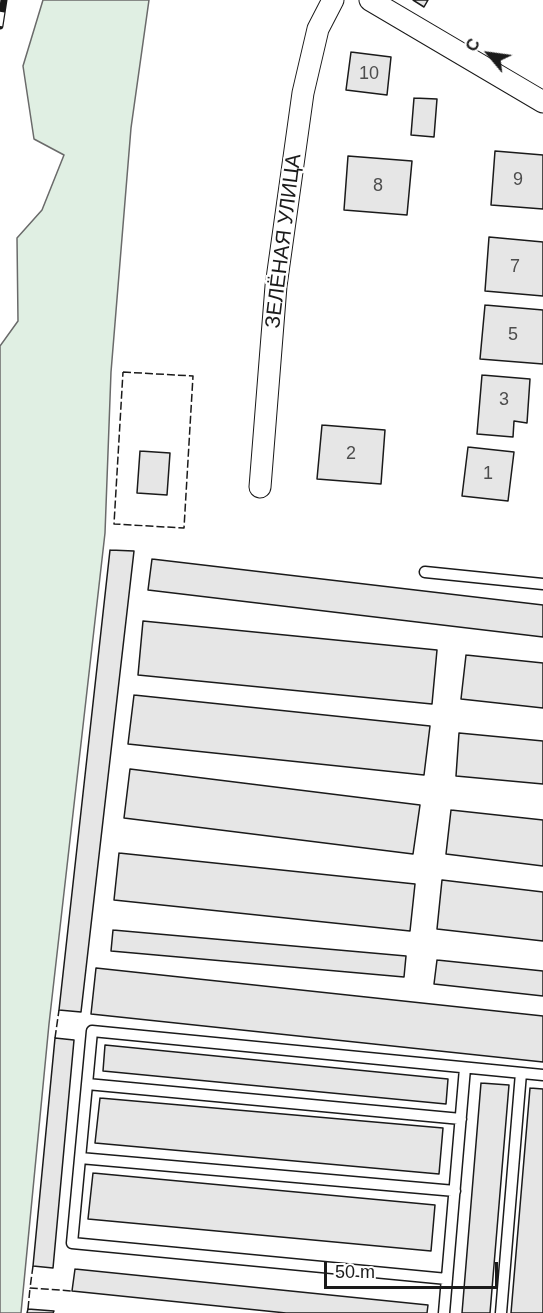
<!DOCTYPE html>
<html>
<head>
<meta charset="utf-8">
<style>
	body { margin:0 }
	#map { position:relative; width:543px; height:1313px; overflow:hidden; background:#fff; font-family:Arial,sans-serif }
	canvas { display:block }
	.north { position:absolute; left:459px; top:24px; width:60px; height:60px; -webkit-text-stroke:4px #fff; paint-order:stroke; rotate:299deg; font-size:16px; font-weight:700; line-height:24px; text-align:center; color:#1a1a1a }
	.north::after { content:''; display:block; margin:auto; width:21px; height:27px; background:#1a1a1a; clip-path:polygon(50% 0,100% 100%,50% 72%,0 100%) }
	.scale { position:absolute; left:324px; top:1262px; width:174px; height:27px; box-sizing:border-box; border:3px solid #1a1a1a; border-top:0; padding-left:8px; font-size:18px; line-height:21px; white-space:nowrap; color:#1a1a1a; -webkit-text-stroke:4px #fff; paint-order:stroke }
</style>
</head>
<body>
<div id="map">
<canvas width="543" height="1313"></canvas>
<div class="north">С</div>
<div class="scale">50 m</div>
</div>
<script>
const context = document.querySelector('canvas').getContext('2d');
context.lineJoin = 'round';
function fill(path, color) { context.fillStyle = color; context.fill(path, 'evenodd'); }
const poly = rows => new Path2D(rows.map(r => 'M' + r).join(''));
function trace(path, color, width, dash) { context.strokeStyle = color; context.lineWidth = width; context.lineCap = dash ? 'butt' : 'round'; context.setLineDash(dash || []); context.stroke(path); }
function label(font, color, halo, rows, align = 'center') {
  context.font = font + ' Arial,sans-serif'; context.lineWidth = 4.5; context.setLineDash([]); context.textBaseline = 'middle'; context.strokeStyle = halo; context.fillStyle = color; for (const [text, x, y, turn = 0] of rows) {
    context.save(); context.translate(x, y); context.rotate((+turn || 0) * Math.PI / 180); context.textAlign = isNaN(turn) ? turn : align; if (halo) context.strokeText(text, 0, 0); context.fillText(text, 0, 0); context.restore();
  }
}
const green = poly([
	[43,0,149,0,131,128,111,372,105,533,49,1024,21,1313,0,1313,0,346,18,321,17,238,42,210,64,155,34,139,23,66,43,0]
]);
fill(green, '#e0efe3');
trace(green, '#6a6a6a', 1.5);
const building = poly([
	[413,0,428,0,424,7,413,0],
	[351,52,391,57,387,95,346,90,351,52],
	[414,98,437,99,434,137,411,135,414,98],
	[495,151,543,155,543,209,491,205,495,151],
	[348,156,412,161,407,215,344,210,348,156],
	[489,237,543,242,543,296,485,291,489,237],
	[485,305,543,310,543,364,480,359,485,305],
	[482,375,530,379,527,423,514,421,513,437,477,434,482,375],
	[322,425,385,430,381,484,317,479,322,425],
	[468,447,514,452,508,501,462,496,468,447],
	[140,451,170,453,167,495,137,493,140,451],
	[110,550,134,551,81,1012,59,1010,110,550],
	[152,559,543,605,543,637,148,590,152,559],
	[143,621,437,650,432,704,138,675,143,621],
	[466,655,543,663,543,708,461,699,466,655],
	[134,695,430,726,424,775,128,744,134,695],
	[459,733,543,741,543,784,456,776,459,733],
	[130,769,420,805,413,854,124,818,130,769],
	[451,810,543,820,543,866,446,854,451,810],
	[119,853,415,884,410,931,114,900,119,853],
	[442,880,543,892,543,941,437,929,442,880],
	[113,930,406,956,404,977,111,951,113,930],
	[437,960,543,971,543,996,434,984,437,960],
	[96,968,543,1016,543,1062,91,1014,96,968],
	[55,1038,74,1040,53,1268,33,1266,55,1038],
	[105,1045,448,1079,446,1104,103,1071,105,1045],
	[481,1083,509,1085,490,1313,462,1313,481,1083],
	[530,1088,543,1089,543,1313,511,1313,530,1088],
	[100,1098,443,1128,439,1174,95,1143,100,1098],
	[93,1173,435,1205,431,1251,88,1219,93,1173],
	[75,1269,428,1305,427,1313,286,1313,72,1291,75,1269],
	[28,1309,54,1311,53,1313,27,1313,28,1309]
]);
fill(building, '#e6e6e6');
trace(building, '#1a1a1a', 1.5);
const lane = poly([
	[425,572,543,584],
	[87,1084,461,1119],
	[80,1158,455,1191],
	[447,1279,72,1243,92,1031,543,1075],
	[444,1313,465,1068],
	[501,1313,521,1073]
]);
const street = poly([
	[370,0,543,102],
	[260,487,276,286,303,93,318,29,333,0]
]);
trace(lane, '#1a1a1a', 13);
trace(street, '#1a1a1a', 23);
trace(lane, '#fff', 10);
trace(street, '#fff', 21);
const rail = poly([
	[0,26,4,0]
]);
trace(rail, '#1a1a1a', 7);
trace(rail, '#fff', 4.5, [14]);
trace(poly([
	[123,372,193,376,184,528,114,524,123,372],
	[55,1038,59,1010],
	[33,1266,30,1288,72,1291],
	[28,1309,30,1288]
]), '#1a1a1a', 1.5, [8, 3]);
label('18px', '#4d4d4d', null, [
	["10",369,74],
	["9",518,180],
	["8",378,186],
	["7",515,267],
	["5",513,335],
	["3",504,400],
	["2",351,454],
	["1",488,474]
]);
label('21px', '#1a1a1a', '#fff', [
	["ЗЕЛЁНАЯ УЛИЦА",284,241,-83]
]);
</script>
</body>
</html>
